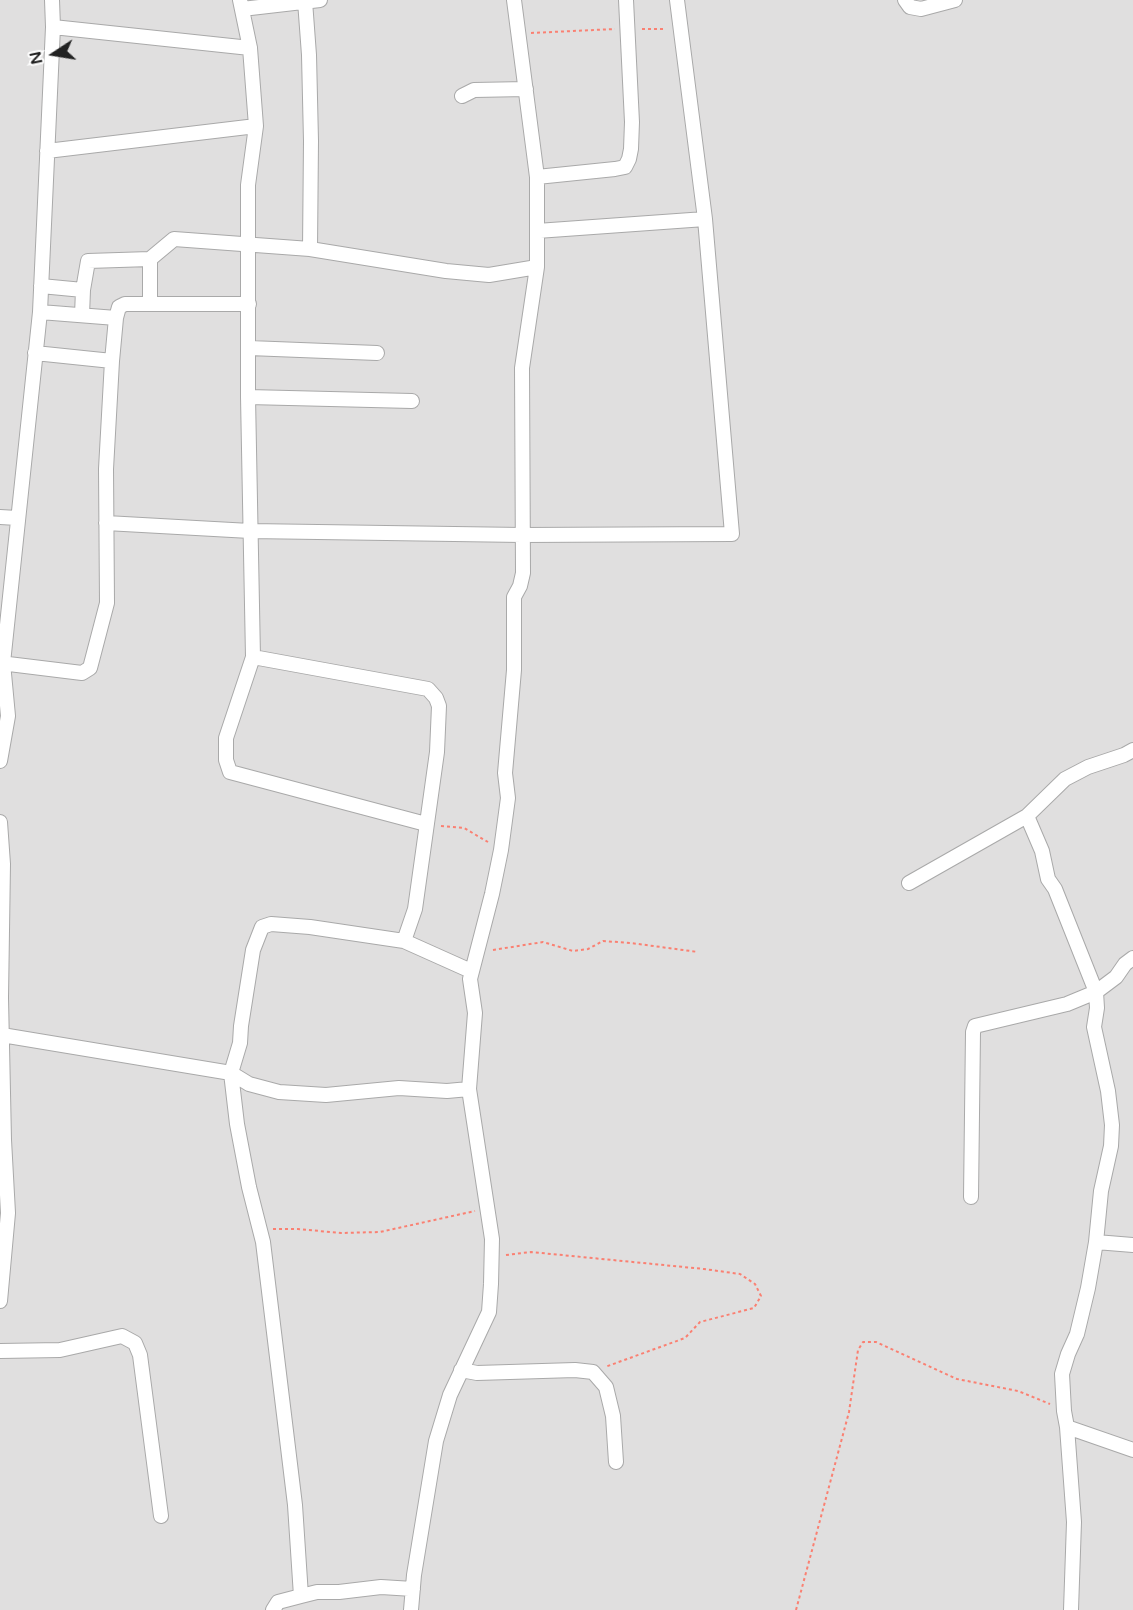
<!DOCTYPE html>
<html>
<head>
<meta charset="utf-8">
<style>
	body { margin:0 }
	#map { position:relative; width:1133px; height:1610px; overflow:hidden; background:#f2efe9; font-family:"Varela Round",sans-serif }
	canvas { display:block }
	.north { position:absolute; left:24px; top:24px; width:60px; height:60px; -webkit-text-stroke:4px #fff; paint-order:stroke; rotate:258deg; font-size:16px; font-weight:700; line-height:24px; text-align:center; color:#222 }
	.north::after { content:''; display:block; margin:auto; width:21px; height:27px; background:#222; clip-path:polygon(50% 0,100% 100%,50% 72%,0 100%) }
</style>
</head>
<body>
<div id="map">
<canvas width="1133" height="1610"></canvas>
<div class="north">N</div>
</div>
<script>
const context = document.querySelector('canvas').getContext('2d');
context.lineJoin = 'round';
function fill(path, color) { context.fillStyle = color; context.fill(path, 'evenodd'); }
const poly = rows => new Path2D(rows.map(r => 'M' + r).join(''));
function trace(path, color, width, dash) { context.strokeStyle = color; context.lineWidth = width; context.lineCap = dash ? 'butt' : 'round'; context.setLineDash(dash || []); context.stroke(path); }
fill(poly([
	[0,0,1133,0,1133,1610,0,1610]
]), '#e0dfdf');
const minor = poly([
	[240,0,250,48,256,126,248,185,248,397,253,657,226,738,226,760,230,772,426,824],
	[905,0,910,7,921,9,955,0],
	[305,1,309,55,311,141,310,249],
	[242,9,320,0],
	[53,27,250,48],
	[462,96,474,90,526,89],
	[47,151,256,126],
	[537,177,615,169,625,167,629,159,631,149,632,122,626,0],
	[537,231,705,219],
	[150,259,150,304],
	[41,286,83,290],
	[40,312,116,318],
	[82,315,83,290,88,261,150,259,174,239,310,249,446,271,489,275,537,267],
	[249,348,377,353],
	[35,353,112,361],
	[248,397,412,401],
	[0,517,17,518],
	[106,523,250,531,522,535,732,534,705,219,677,0],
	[253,657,428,689,436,698,439,706,437,752,415,909,404,941,310,927,271,924,262,927,253,950,241,1026,240,1043,231,1073,237,1124,249,1187,263,1242,295,1505,301,1596,317,1592,339,1592,381,1587,413,1589],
	[0,663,82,673,90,668,107,603,106,469,112,361,116,318,119,307,125,304,249,304],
	[0,761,8,716,3,663,40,312,53,27,52,0],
	[0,822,3,864,1,998,4,1140,8,1213,0,1301],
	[909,883,1027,816,1065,779,1088,767,1124,755,1133,750],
	[404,941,471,971],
	[2,1035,231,1073,249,1084,279,1092,326,1095,399,1088,447,1091,469,1089],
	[971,1197,973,1032,975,1026,1067,1004,1096,992,1055,889,1048,879,1042,851,1027,816],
	[1096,1242,1133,1245],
	[0,1351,60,1350,122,1336,135,1343,140,1355,161,1516],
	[461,1370,477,1373,575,1370,593,1372,606,1387,613,1416,616,1462],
	[1067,1427,1133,1450],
	[273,1610,278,1602,301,1596],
	[411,1610,414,1575,436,1441,450,1395,489,1312,491,1284,492,1239,469,1089,475,1013,470,979,492,894,501,850,508,798,505,773,514,670,514,597,520,586,523,573,522,368,537,267,537,177,514,0],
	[1071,1610,1074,1522,1067,1427,1064,1411,1062,1374,1068,1354,1077,1334,1088,1288,1096,1242,1101,1191,1111,1146,1112,1125,1108,1091,1094,1027,1097,1008,1096,992,1116,977,1125,964,1133,958]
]);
trace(minor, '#a9a9a9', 16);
trace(poly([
	[642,29,666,29],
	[531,33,615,29],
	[441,826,464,828,488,842],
	[493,950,543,942,573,951,588,949,603,941,631,943,698,952],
	[273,1229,298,1229,341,1233,380,1232,475,1211],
	[506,1255,531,1252,704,1269,740,1274,755,1284,761,1296,754,1308,700,1322,685,1338,605,1367],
	[796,1610,849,1412,858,1350,863,1342,876,1342,957,1379,1018,1391,1050,1404]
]), '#fa8072', 2, [3, 3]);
trace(minor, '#fff', 14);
</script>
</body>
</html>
